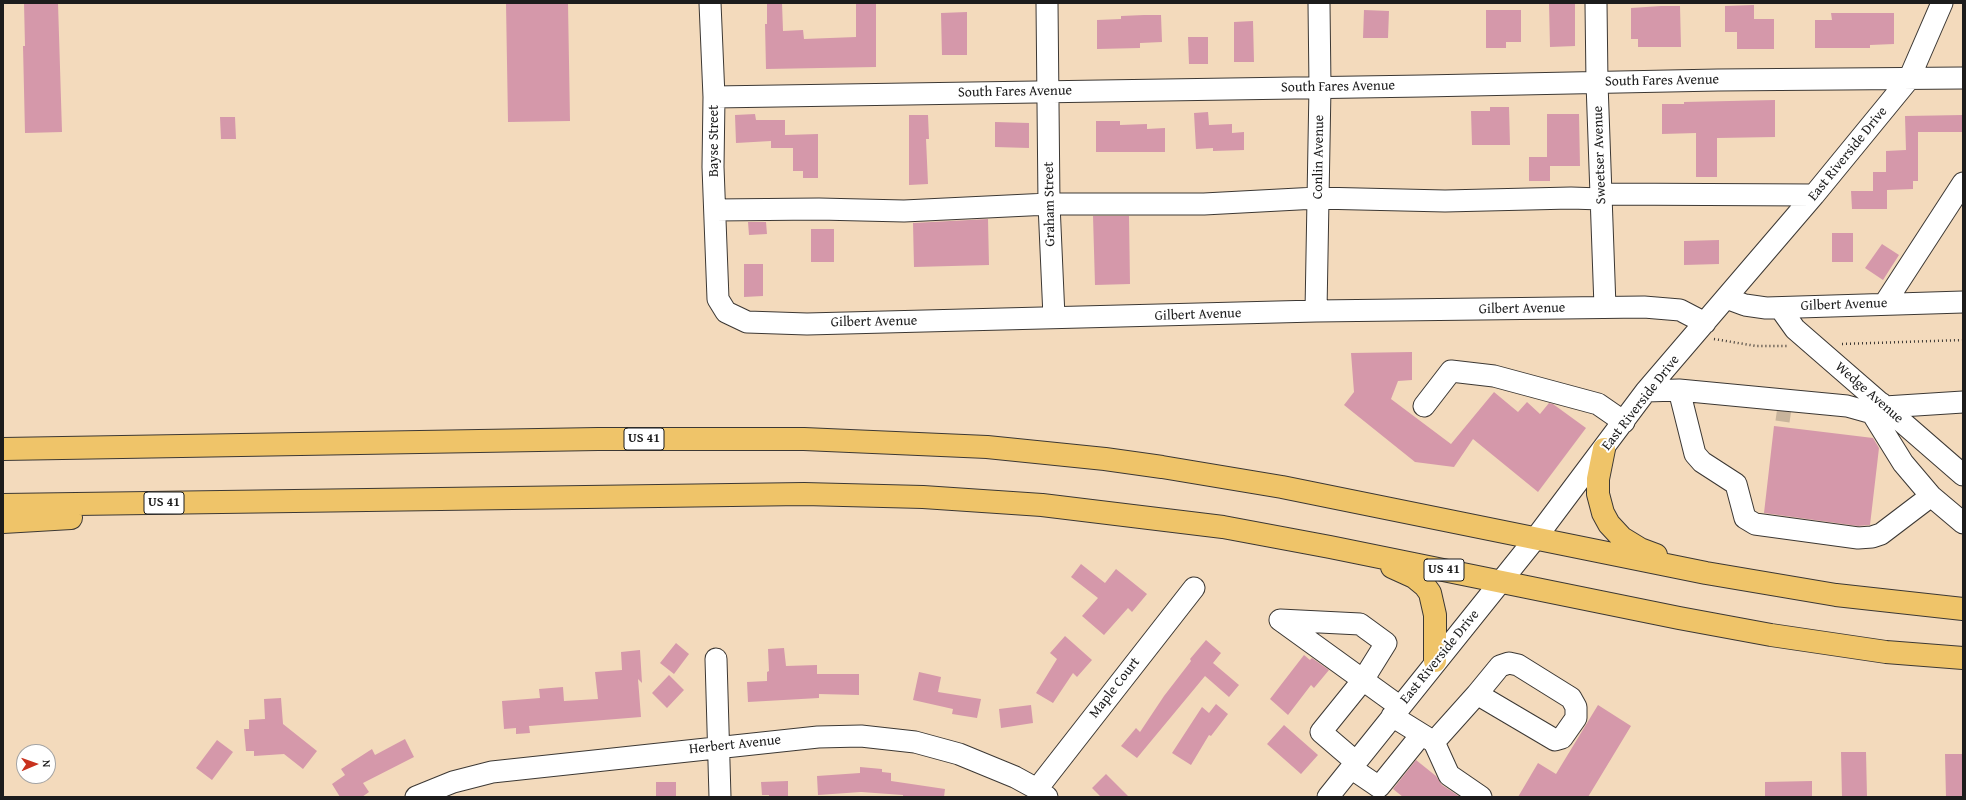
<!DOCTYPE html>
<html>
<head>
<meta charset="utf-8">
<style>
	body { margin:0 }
	#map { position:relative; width:1966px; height:800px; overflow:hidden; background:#f3dabc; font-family:"Gentium Book Plus",serif }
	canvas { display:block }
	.frame { position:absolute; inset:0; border:4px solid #1c1c1c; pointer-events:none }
	.north { position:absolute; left:16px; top:744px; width:40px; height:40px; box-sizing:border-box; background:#fff; border:1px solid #a4a4a4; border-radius:50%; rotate:88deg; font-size:11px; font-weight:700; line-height:16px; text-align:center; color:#1c1c1c }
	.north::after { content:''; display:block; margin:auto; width:14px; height:18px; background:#c8321e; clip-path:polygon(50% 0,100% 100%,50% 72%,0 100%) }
</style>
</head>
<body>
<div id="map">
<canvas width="1966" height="800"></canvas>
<div class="frame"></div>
<div class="north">N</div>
</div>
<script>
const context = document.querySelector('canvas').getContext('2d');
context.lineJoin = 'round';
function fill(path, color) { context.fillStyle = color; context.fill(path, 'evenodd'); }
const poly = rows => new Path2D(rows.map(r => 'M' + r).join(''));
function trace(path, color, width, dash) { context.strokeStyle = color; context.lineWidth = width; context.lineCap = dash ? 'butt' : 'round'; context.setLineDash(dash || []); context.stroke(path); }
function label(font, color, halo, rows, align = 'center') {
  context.font = font + ' "Gentium Book Plus",serif'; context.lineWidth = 4; context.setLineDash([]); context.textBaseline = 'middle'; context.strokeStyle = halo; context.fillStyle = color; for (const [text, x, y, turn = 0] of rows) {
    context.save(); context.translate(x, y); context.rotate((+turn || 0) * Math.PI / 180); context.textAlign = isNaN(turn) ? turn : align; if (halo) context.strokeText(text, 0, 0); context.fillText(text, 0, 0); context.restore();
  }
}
fill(poly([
	[24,3,58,3,62,132,25,133,23,46,25,46],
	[506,3,568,3,570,121,508,122],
	[767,3,782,3,783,31,803,30,804,39,856,37,856,3,876,3,876,67,766,69,765,24,767,24],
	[1549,3,1575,3,1575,46,1550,47],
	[1754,5,1754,19,1774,19,1774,49,1737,49,1737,32,1725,32,1725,6],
	[1661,6,1680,6,1681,47,1638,47,1638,39,1631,39,1631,8],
	[1364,10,1389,11,1388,38,1363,38],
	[1486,10,1521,10,1521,42,1506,42,1506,48,1486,48],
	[967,12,967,55,942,55,941,13],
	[1831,13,1894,13,1894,44,1870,45,1870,48,1815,48,1815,20,1832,20],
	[1144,15,1161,15,1162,42,1140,43,1140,48,1097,49,1097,20,1121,19,1121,16],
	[1253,21,1254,62,1234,62,1234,22],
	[1188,37,1208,37,1208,64,1189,64],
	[1775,100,1775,137,1717,138,1717,177,1696,177,1696,133,1662,134,1662,104,1684,104,1684,102],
	[1490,107,1509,107,1510,145,1472,145,1471,111,1490,111],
	[1208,112,1209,125,1232,124,1232,133,1244,132,1244,150,1213,151,1213,148,1196,149,1194,113],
	[755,114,756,120,785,120,785,135,818,134,818,178,803,178,803,171,793,171,793,148,771,148,771,141,736,143,735,115],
	[1547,114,1579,114,1580,166,1550,166,1550,181,1529,181,1529,157,1547,157],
	[909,115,928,115,929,139,926,139,928,184,909,185],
	[1963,115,1963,132,1918,132,1918,181,1913,181,1913,189,1887,190,1887,209,1852,209,1851,191,1873,191,1873,172,1886,172,1886,151,1906,150,1905,116],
	[220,117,235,117,236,139,221,139],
	[1096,121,1120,121,1120,125,1147,124,1147,129,1165,128,1165,152,1096,152],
	[995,122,1029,123,1029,148,995,147],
	[1093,216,1129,216,1130,284,1095,285],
	[988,219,989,265,914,267,913,223],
	[748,222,766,222,767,234,749,235],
	[811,229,834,229,834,262,811,262],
	[1832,233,1853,233,1853,262,1832,262],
	[1719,240,1719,264,1684,265,1684,241],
	[1882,244,1899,255,1883,280,1865,268],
	[744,264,763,264,763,296,744,297],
	[1412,352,1412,380,1398,381,1391,399,1451,444,1494,392,1518,412,1527,402,1540,414,1549,403,1553,404,1586,428,1538,492,1473,439,1454,467,1415,462,1344,405,1354,392,1351,353],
	[1774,426,1873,438,1879,448,1870,525,1858,526,1764,513],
	[1081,564,1105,583,1116,569,1147,594,1132,612,1128,608,1104,635,1082,616,1098,598,1071,577],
	[1065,636,1092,660,1077,677,1073,673,1053,703,1036,693,1057,659,1050,653],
	[1206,640,1221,653,1213,663,1239,685,1229,697,1205,676,1137,758,1121,746,1136,728,1140,732,1164,696,1191,661,1190,659],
	[676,643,689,654,674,674,660,663],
	[784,648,786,666,817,665,817,674,859,674,859,695,819,694,819,698,748,702,747,682,767,681,767,672,769,671,768,649],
	[640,650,642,683,638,679,641,717,529,726,530,733,516,734,516,728,504,729,502,701,540,698,539,689,563,687,564,701,598,699,595,672,622,670,621,652],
	[1304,655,1310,660,1312,658,1329,670,1314,688,1311,685,1288,715,1270,699],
	[919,672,941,677,938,692,981,699,977,718,952,714,953,709,913,700],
	[669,675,684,690,667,708,652,693],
	[281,698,283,724,317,751,303,769,284,754,254,756,254,751,246,751,244,729,249,729,249,720,265,719,264,699],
	[1216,704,1228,714,1211,736,1209,735,1191,765,1172,753,1202,707,1209,713],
	[1031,705,1033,723,1001,728,999,709],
	[1598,705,1631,726,1588,797,1518,797,1538,763,1556,774],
	[1284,725,1318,755,1301,774,1267,744],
	[405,739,414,757,363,783,369,792,362,797,340,797,332,784,345,775,341,769,372,749,375,755],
	[217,740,233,752,212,780,196,768],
	[1841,752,1866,752,1867,797,1842,797],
	[1945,754,1963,754,1963,797,1946,797],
	[1416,760,1436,776,1442,785,1460,797,1403,797,1393,789],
	[860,767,882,769,882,772,891,773,891,781,945,789,944,797,903,797,903,795,861,792,818,795,817,776,860,773],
	[1106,774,1129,797,1101,797,1092,788],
	[788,781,788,797,769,797,769,795,762,795,761,782],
	[1812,781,1812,797,1765,797,1765,782],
	[656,782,676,782,676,797,656,797]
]), '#d598aa');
trace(poly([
	[1777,410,1791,412]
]), '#c8b49c', 21, [21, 10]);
const minor = poly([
	[710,3,714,97,713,167,718,299,726,312,747,322,807,324,1316,311,1644,307,1680,310,1705,323],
	[1047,3,1049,204,1054,317],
	[1596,3,1597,83,1605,307],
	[714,97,1423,86,1718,80,1963,78],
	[1601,194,1814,195],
	[715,210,819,209,904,211,1049,204,1204,204,1317,198,1445,201,1571,198,1601,199],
	[1726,298,1745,305,1766,308,1963,302],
	[1885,303,1963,183],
	[1780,308,1795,329,1963,475],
	[1316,311,1320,87,1319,3],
	[1679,390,1847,406,1872,413,1881,403],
	[1646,391,1679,390,1695,454,1702,462,1736,484,1745,518,1755,524,1858,538,1872,537,1881,534,1931,496,1963,523],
	[1424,406,1451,371,1494,376,1598,404,1624,422],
	[1885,407,1963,402],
	[1872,413,1903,463,1931,496],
	[1280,620,1360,624,1386,643,1363,680,1280,620],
	[716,659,720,797],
	[1392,716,1434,742,1477,694,1555,740,1562,738,1576,718,1576,707,1571,698,1518,665,1509,663,1500,666,1477,694],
	[1434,742,1449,775,1481,797],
	[1356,762,1321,732,1363,680,1399,706],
	[1351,768,1379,787,1421,735],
	[1037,789,1194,588],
	[416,797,453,782,492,772,818,737,861,736,915,742,959,754,1015,777,1037,789,1047,797],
	[1328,797,1535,539,1646,391,1814,195,1909,79,1942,3]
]);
const highway = poly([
	[3,449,598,439,804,439,987,447,1105,459,1162,467,1282,487,1706,573,1836,595,1963,609],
	[1604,449,1598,479,1598,494,1603,513,1609,524,1622,538,1640,549,1656,555],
	[3,505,804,494,923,497,1042,505,1223,527,1330,547,1679,618,1771,635,1886,652,1963,658],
	[3,522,71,518],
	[1392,567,1414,577,1425,586,1430,593,1435,615,1435,661]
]);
trace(minor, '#3c3834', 23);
trace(highway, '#3c3834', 24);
trace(poly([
	[1714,339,1756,346,1787,346],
	[1842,344,1963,340]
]), '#3c3834', 2.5, [1, 3]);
trace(minor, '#fff', 21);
trace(highway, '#efc469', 22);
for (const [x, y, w] of [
	[644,439,40],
	[164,503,40],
	[1444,570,40]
]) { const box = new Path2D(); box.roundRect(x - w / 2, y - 11, w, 22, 3); context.fillStyle = '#fff'; context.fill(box); trace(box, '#1c1c1c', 1); }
label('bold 13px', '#1c1c1c', null, [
	["US 41",644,439],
	["US 41",164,503],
	["US 41",1444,570]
]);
label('14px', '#1c1c1c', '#fff', [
	["South Fares Avenue",1662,81,-1],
	["South Fares Avenue",1338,87,-1],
	["South Fares Avenue",1015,92,-1],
	["Bayse Street",714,141,-90],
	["East Riverside Drive",1848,154,-51],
	["Sweetser Avenue",1600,155,-92],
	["Conlin Avenue",1319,157,-89],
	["Graham Street",1050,204,-91],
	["Gilbert Avenue",1844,305,-2],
	["Gilbert Avenue",1522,309,-1],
	["Gilbert Avenue",1198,315,-2],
	["Gilbert Avenue",874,322,-1],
	["Wedge Avenue",1869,393,41],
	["East Riverside Drive",1641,403,-52],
	["East Riverside Drive",1440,657,-51],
	["Maple Court",1115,688,-52],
	["Herbert Avenue",735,745,-6]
]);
</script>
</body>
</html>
